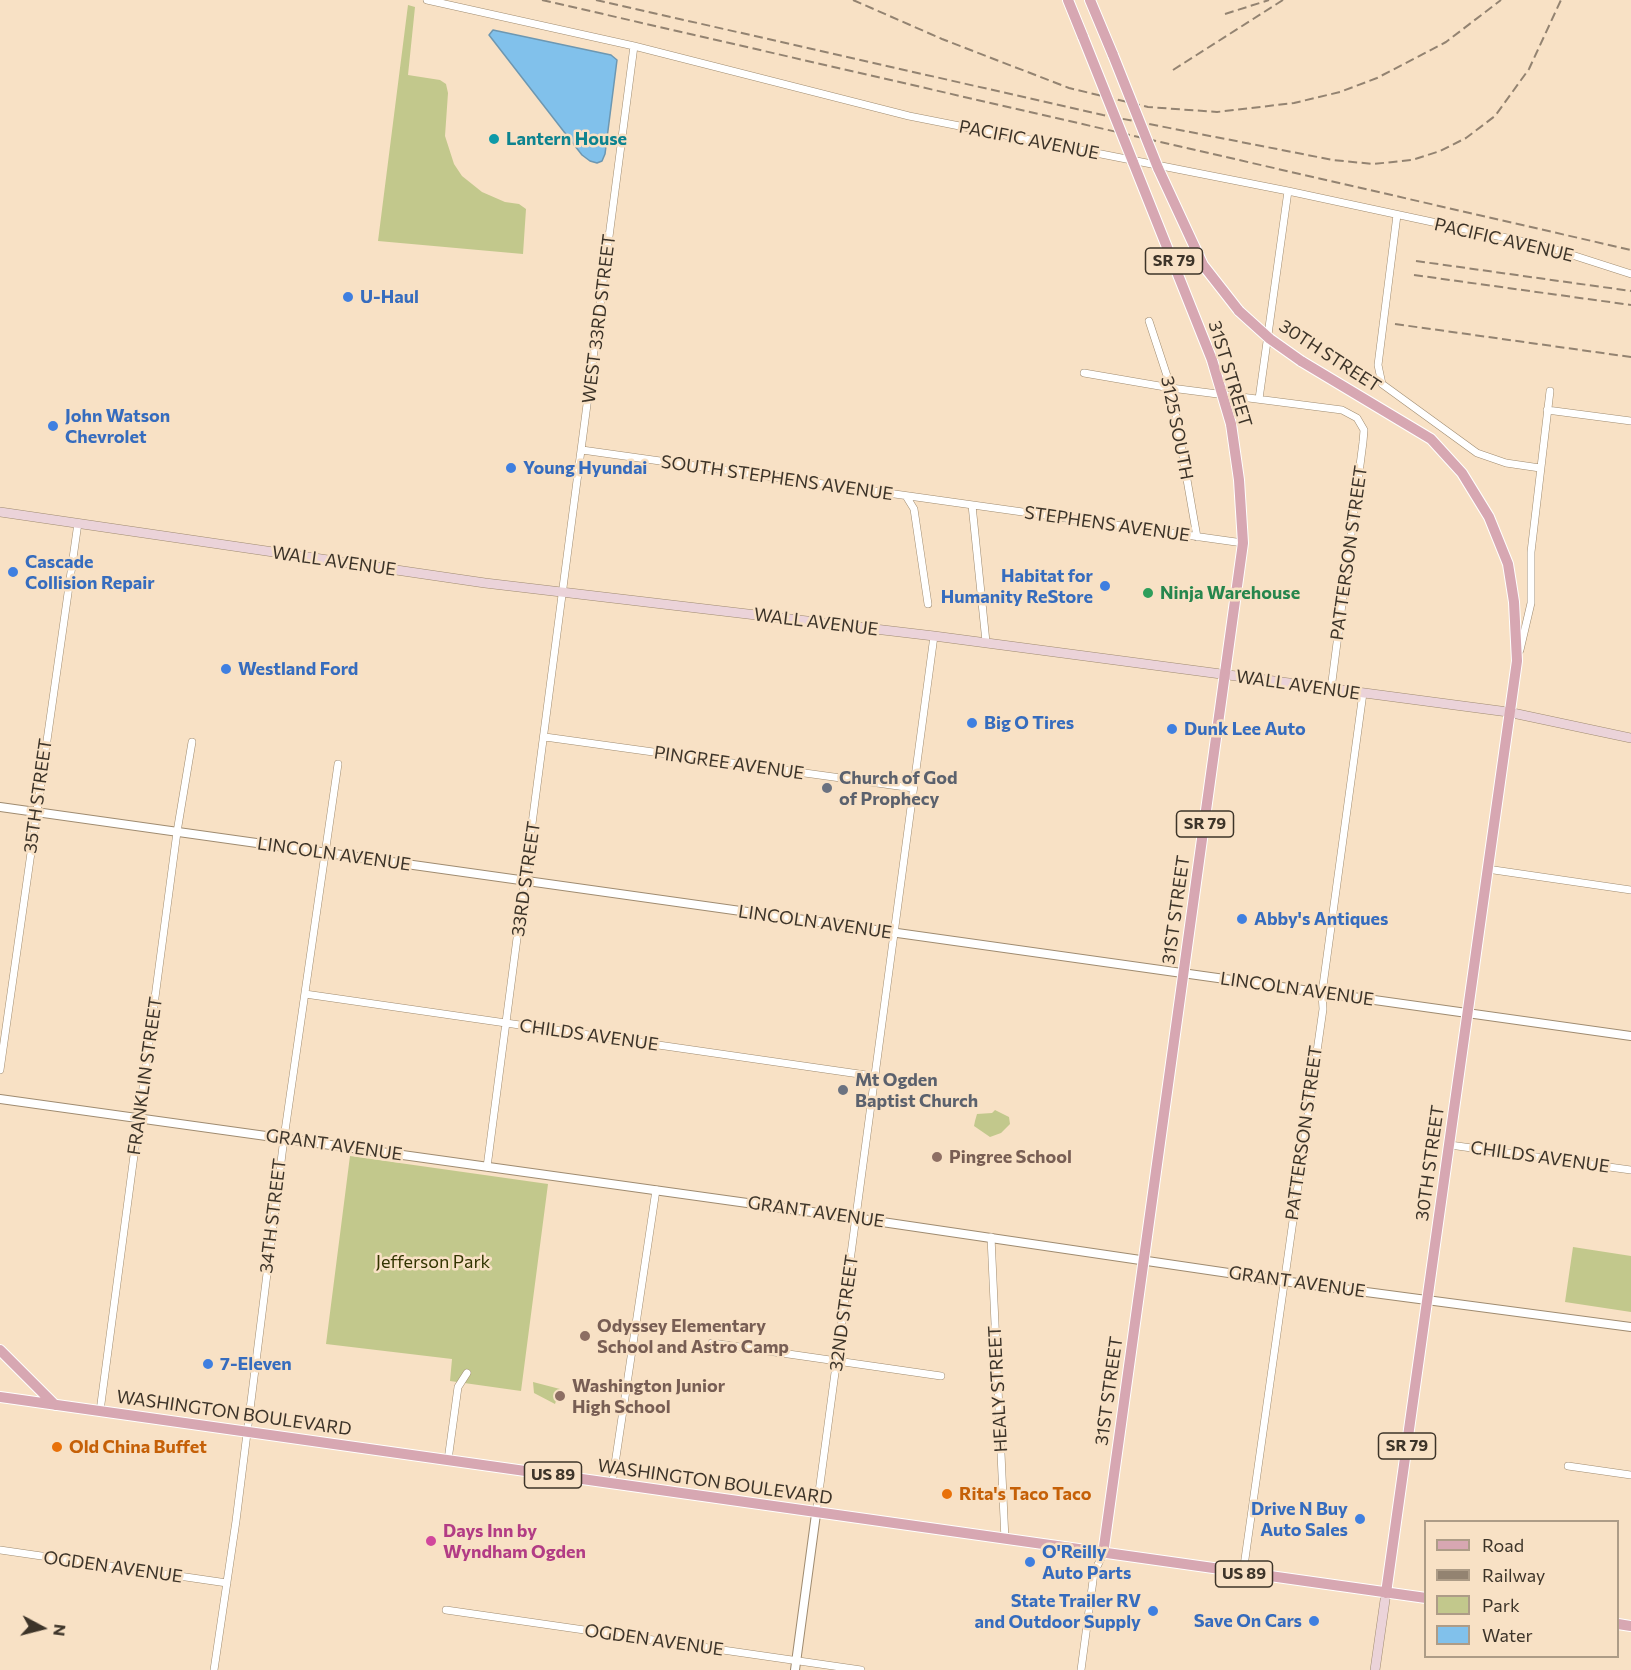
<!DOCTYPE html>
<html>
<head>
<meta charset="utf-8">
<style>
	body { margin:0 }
	#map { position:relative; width:1631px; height:1670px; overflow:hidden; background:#f8e1c5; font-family:Commissioner,sans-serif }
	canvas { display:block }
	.legend { position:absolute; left:1424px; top:1520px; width:195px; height:138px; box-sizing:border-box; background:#f8e1c5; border:2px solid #ad9c87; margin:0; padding:8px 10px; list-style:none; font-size:18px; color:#3d3429 }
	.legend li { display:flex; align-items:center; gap:12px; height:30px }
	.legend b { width:30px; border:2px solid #ad9c87 }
	.north { position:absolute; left:12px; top:1598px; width:60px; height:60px; -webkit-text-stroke:4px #f8e1c5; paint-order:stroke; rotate:97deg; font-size:16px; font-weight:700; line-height:24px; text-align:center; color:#3d3429 }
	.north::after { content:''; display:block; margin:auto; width:21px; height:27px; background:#3d3429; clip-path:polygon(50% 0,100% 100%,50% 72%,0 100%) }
</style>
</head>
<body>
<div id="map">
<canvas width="1631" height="1670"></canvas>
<ul class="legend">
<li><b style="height:8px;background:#d7a7b2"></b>Road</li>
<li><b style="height:8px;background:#938371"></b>Railway</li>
<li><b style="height:16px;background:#c2c88c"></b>Park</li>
<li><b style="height:16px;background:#81c1eb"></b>Water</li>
</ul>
<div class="north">N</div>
</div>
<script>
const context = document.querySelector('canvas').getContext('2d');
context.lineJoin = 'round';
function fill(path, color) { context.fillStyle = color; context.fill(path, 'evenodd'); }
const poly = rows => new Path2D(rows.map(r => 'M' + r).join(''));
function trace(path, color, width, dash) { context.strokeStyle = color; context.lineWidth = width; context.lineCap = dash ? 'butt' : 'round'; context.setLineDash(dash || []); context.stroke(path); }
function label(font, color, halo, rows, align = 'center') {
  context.font = font + ' Commissioner,sans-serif'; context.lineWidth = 5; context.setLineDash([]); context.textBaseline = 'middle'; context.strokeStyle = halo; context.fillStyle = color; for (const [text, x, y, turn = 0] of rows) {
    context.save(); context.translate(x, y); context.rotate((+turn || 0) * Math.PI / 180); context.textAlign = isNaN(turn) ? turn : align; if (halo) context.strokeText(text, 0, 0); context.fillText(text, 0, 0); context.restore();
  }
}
fill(poly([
	[408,5,415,7,408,75,440,80,446,84,448,93,445,136,454,164,462,176,482,192,505,202,519,204,526,209,523,254,378,241],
	[995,1110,1009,1117,1010,1124,1001,1133,990,1137,974,1126,975,1121,977,1114,992,1113],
	[350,1156,548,1184,521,1391,450,1381,452,1359,326,1344],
	[1573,1247,1631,1256,1631,1312,1565,1302],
	[533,1382,560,1389,555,1404,534,1393]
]), '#c2c88c');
const water = poly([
	[493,30,611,55,617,60,605,154,602,161,597,163,590,161,582,155,489,35,493,30]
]);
fill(water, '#81c1eb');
trace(water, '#6d97b1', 1.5);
const minor = poly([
	[427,0,634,46,909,116,1288,191,1544,246,1631,274],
	[1397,215,1378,365,1382,384,1477,453,1506,463,1540,468],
	[1149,321,1171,388,1197,537],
	[1084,373,1171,388,1342,410,1357,418,1364,430,1363,442,1331,689],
	[1259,399,1288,191],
	[1547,410,1631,421],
	[582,450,1243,543],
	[906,496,914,509,928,604],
	[972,505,986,642],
	[1520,650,1531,603,1531,552,1550,391],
	[545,737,913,788],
	[1487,869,1631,890],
	[305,994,873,1076],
	[0,1070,78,523],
	[1450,1145,1631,1170],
	[487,1167,634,46],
	[991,1237,1005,1540],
	[712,1343,941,1376],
	[100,1411,177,832,192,742],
	[448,1460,458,1387,467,1373],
	[1568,1466,1631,1475],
	[612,1484,656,1190],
	[816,1514,934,636],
	[0,1550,227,1583],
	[1243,1573,1323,1009,1322,993,1363,693],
	[446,1610,861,1670],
	[214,1670,236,1521,284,1138,338,764],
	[1081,1670,1094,1573,1103,1554]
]);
const tertiary = poly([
	[0,807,1631,1036],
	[0,1099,855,1218,1283,1281,1631,1327],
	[795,1670,816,1514]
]);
const secondary = poly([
	[0,512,485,583,934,636,1508,712,1631,738],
	[1375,1670,1386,1593]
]);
const primary = poly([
	[1068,0,1083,37],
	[1090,0,1113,55],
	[1133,162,1212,360],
	[1158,168,1203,265,1239,311],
	[1301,361,1431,439,1462,473,1489,517,1508,564,1514,602,1517,661,1386,1593],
	[0,1350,55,1405],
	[0,1397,1426,1598],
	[1103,1554,1243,543,1239,480,1231,424],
	[1618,1624,1631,1626]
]);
trace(minor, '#9f8b70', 8);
trace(tertiary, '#9f8b70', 10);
trace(secondary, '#9f8b70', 10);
trace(primary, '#fff', 12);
trace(minor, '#fff', 7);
trace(tertiary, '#fff', 8);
trace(secondary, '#ebd3d9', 9);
trace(primary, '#d7a7b2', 10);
trace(poly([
	[542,0,1631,250],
	[596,0,1103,115,1333,160,1373,164,1412,160,1440,151,1466,138,1495,116,1529,69,1561,0],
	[853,0,942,39,1069,88,1148,107,1217,112,1294,103,1340,92,1377,78,1446,42,1501,0],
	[1225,14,1269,0],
	[1173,70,1283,0],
	[1416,261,1631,291],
	[1414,275,1631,305],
	[1395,324,1631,357]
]), '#938371', 2, [9, 4.5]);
const primaryBridge = poly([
	[1083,37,1133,162],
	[1113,55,1158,168],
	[1239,311,1270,339,1301,361],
	[1212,360,1231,424]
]);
trace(primaryBridge, '#fff', 12, []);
trace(primaryBridge, '#d7a7b2', 10);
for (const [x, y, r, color] of [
	[494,139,6,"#0f9aa8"],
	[348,297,6,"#3f7fe0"],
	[53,426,6,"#3f7fe0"],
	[511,468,6,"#3f7fe0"],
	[13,572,6,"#3f7fe0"],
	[1105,586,6,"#3f7fe0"],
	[1148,593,6,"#2e9e5b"],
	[226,669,6,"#3f7fe0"],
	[972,723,6,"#3f7fe0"],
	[1172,729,6,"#3f7fe0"],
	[827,788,6,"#6b7280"],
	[1242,919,6,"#3f7fe0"],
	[843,1090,6,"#6b7280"],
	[937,1157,6,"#8d6e63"],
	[585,1336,6,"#8d6e63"],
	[208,1364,6,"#3f7fe0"],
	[560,1396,6,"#8d6e63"],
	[57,1447,6,"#e8710a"],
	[947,1494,6,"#e8710a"],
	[1360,1519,6,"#3f7fe0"],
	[431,1541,6,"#d1479c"],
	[1030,1562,6,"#3f7fe0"],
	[1153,1611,6,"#3f7fe0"],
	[1314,1621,6,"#3f7fe0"]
]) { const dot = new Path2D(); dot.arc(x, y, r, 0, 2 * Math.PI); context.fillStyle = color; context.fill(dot); trace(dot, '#f8e1c5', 2); }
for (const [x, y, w] of [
	[1174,261,57],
	[1205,824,57],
	[1407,1446,57],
	[553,1475,57],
	[1244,1574,57]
]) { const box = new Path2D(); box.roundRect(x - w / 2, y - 13, w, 26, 4.5); context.fillStyle = '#f8e1c5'; context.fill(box); trace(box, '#3d3429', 1.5); }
label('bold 16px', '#3d3429', null, [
	["SR 79",1174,261],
	["SR 79",1205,824],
	["SR 79",1407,1446],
	["US 89",553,1475],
	["US 89",1244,1574]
]);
label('bold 18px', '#0d838f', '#f8e1c5', [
	["Lantern House",506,139]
], 'left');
label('18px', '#3d3429', '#f8e1c5', [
	["PACIFIC AVENUE",1029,140,11],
	["PACIFIC AVENUE",1504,240,13],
	["WEST 33RD STREET",599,319,-83],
	["30TH STREET",1330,356,33],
	["31ST STREET",1230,374,73],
	["3125 SOUTH",1177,428,79],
	["SOUTH STEPHENS AVENUE",777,478,8],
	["STEPHENS AVENUE",1107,524,8],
	["PATTERSON STREET",1349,553,-82],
	["WALL AVENUE",334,561,8],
	["WALL AVENUE",816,622,7],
	["WALL AVENUE",1298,685,8],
	["PINGREE AVENUE",729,763,8],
	["35TH STREET",38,796,-82],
	["LINCOLN AVENUE",334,854,8],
	["33RD STREET",526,879,-82],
	["31ST STREET",1176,910,-82],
	["LINCOLN AVENUE",815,922,8],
	["LINCOLN AVENUE",1297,989,8],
	["CHILDS AVENUE",589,1035,8],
	["FRANKLIN STREET",145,1076,-82],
	["PATTERSON STREET",1304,1133,-82],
	["GRANT AVENUE",334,1145,8],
	["CHILDS AVENUE",1540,1157,8],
	["30TH STREET",1430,1163,-82],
	["GRANT AVENUE",816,1212,8],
	["34TH STREET",273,1216,-83],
	["GRANT AVENUE",1297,1282,8],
	["32ND STREET",844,1313,-82],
	["HEALY STREET",998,1389,-93],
	["31ST STREET",1109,1391,-82],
	["WASHINGTON BOULEVARD",234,1413,8],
	["WASHINGTON BOULEVARD",715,1482,8],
	["OGDEN AVENUE",113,1567,8],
	["OGDEN AVENUE",654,1640,8]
]);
label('bold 18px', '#366cbe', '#f8e1c5', [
	["U-Haul",360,297],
	["John Watson",65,416],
	["Chevrolet",65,437],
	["Young Hyundai",523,468],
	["Cascade",25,562],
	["Collision Repair",25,583],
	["Habitat for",1093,576,"right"],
	["Humanity ReStore",1093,597,"right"],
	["Westland Ford",238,669],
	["Big O Tires",984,723],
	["Dunk Lee Auto",1184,729],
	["Abby's Antiques",1254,919],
	["7-Eleven",220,1364],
	["Drive N Buy",1348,1509,"right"],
	["Auto Sales",1348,1530,"right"],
	["O'Reilly",1042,1552],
	["Auto Parts",1042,1573],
	["State Trailer RV",1141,1601,"right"],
	["and Outdoor Supply",1141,1622,"right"],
	["Save On Cars",1302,1621,"right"]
], 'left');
label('bold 18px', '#27864d', '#f8e1c5', [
	["Ninja Warehouse",1160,593]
], 'left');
label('bold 18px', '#5b616d', '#f8e1c5', [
	["Church of God",839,778],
	["of Prophecy",839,799],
	["Mt Ogden",855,1080],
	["Baptist Church",855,1101]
], 'left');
label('bold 18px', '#785e54', '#f8e1c5', [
	["Pingree School",949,1157],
	["Odyssey Elementary",597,1326],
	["School and Astro Camp",597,1347],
	["Washington Junior",572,1386],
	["High School",572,1407]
], 'left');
label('18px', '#323400', '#f8e1c5', [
	["Jefferson Park",433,1262]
]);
label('bold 18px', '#c56008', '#f8e1c5', [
	["Old China Buffet",69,1447],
	["Rita's Taco Taco",959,1494]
], 'left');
label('bold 18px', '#b23c85', '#f8e1c5', [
	["Days Inn by",443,1531],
	["Wyndham Ogden",443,1552]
], 'left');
</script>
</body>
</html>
